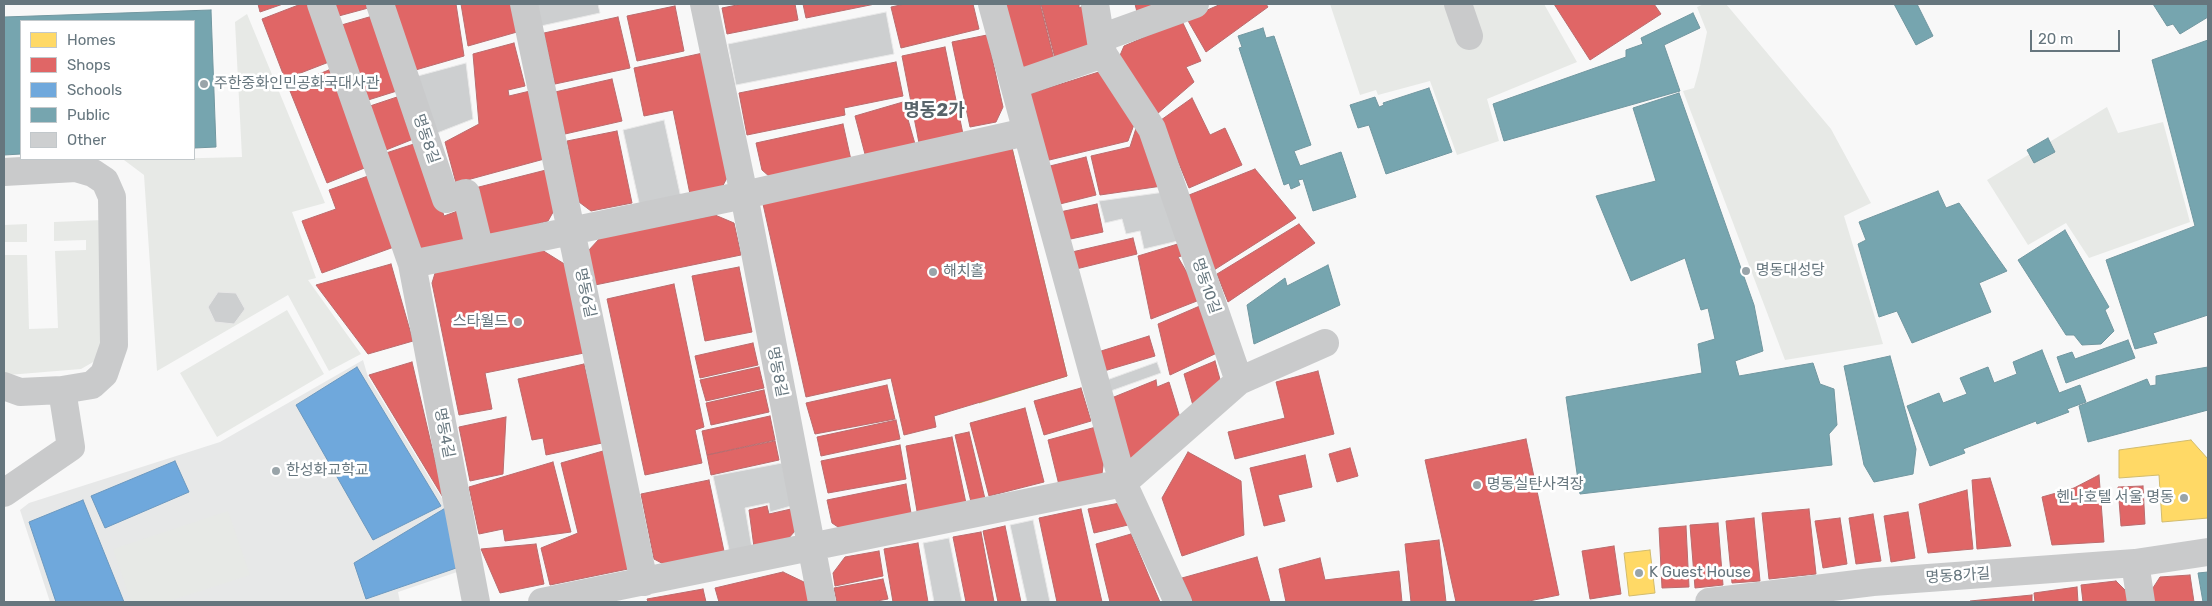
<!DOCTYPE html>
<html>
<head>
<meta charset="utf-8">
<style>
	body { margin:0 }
	#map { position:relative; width:2212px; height:606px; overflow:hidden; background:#f8f8f8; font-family:Rubik,sans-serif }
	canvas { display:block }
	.frame { position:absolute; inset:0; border:5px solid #66767e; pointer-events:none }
	.legend { position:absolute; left:20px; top:20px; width:175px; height:140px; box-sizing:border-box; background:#fff; border:1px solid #c2c8cb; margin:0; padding:6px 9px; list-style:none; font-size:15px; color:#66767e }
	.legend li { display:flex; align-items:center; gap:10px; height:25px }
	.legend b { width:25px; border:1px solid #c2c8cb }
	.scale { position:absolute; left:2030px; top:30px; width:90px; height:22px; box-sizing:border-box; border:2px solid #66767e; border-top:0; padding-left:6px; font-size:15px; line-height:18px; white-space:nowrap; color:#66767e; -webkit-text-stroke:4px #fff; paint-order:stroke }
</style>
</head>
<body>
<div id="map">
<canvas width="2212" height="606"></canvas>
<div class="frame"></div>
<ul class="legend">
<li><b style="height:14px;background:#ffd966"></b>Homes</li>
<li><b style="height:14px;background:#e06666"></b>Shops</li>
<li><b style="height:14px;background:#6fa8dc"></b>Schools</li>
<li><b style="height:14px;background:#76a5af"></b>Public</li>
<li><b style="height:14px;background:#cdcfd0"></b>Other</li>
</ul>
<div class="scale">20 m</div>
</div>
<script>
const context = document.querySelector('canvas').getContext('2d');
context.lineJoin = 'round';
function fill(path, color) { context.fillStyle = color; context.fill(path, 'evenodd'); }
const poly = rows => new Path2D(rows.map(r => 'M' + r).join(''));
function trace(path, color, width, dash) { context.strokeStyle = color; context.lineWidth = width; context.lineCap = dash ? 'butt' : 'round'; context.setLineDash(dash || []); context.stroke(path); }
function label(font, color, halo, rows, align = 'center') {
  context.font = font + ' Rubik,"Noto Sans KR",sans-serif'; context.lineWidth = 5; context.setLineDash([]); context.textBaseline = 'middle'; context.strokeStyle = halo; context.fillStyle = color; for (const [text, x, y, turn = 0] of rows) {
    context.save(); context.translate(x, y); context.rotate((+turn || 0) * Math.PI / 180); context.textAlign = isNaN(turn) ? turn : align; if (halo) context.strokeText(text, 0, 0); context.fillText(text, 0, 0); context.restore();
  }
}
fill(poly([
	[363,360,368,377,444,502,466,569,398,592,400,602,50,602,20,510,29,503,220,442]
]), '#e7e8e8');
fill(poly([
	[1330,4,1544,4,1577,62,1487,99,1499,141,1457,155,1430,81,1378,95,1376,90,1360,95],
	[1704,4,1726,4,1831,129,1871,203,1844,216,1883,344,1785,360,1683,91,1694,88,1699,70,1707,32,1697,7],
	[247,14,325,203,292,212,316,278,308,280,361,354,329,371,288,295,157,371,144,175,124,160,242,157,235,22],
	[2107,107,2118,133,2163,122,2190,222,2089,258,2066,223,2028,245,1987,180],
	[103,220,107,336,95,361,81,369,8,375,4,372,4,255,27,255,29,329,58,328,55,251,86,250,86,240,54,241,54,222],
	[27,224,27,242,4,242,4,225],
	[287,310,324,374,217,437,180,373],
	[228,511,250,575,166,602,131,602,113,549]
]), '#e7e9e6');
const homes = poly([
	[1012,148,1067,376,979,403,927,167,1012,148],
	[2191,440,2208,459,2208,518,2162,522,2159,475,2119,478,2119,450,2191,440],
	[1650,550,1655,593,1629,596,1624,553,1650,550]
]);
fill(homes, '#ffd966');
trace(homes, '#d1bb6d', 1);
const shops = poly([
	[258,4,283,4,260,12,258,4],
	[301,4,307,4,329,62,285,79,262,19,301,4],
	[330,4,371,4,372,7,335,17,330,4],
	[389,4,456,4,464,56,412,71,389,4],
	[461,4,512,4,517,32,468,46,461,4],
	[742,4,795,4,798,20,727,34,722,8,742,4],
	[803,4,875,4,806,18,803,4],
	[905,4,973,4,979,29,901,48,891,7,905,4],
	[1001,4,1040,4,1055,63,1019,72,1001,4],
	[1041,4,1079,4,1079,8,1087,4,1099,50,1056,62,1041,4],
	[1135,4,1160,4,1137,12,1135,4],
	[1221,4,1266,4,1268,7,1206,52,1187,19,1221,4],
	[1554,4,1654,4,1661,14,1590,60,1554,4],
	[675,6,684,51,637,61,627,16,675,6],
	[376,15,400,90,365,101,338,26,376,15],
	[618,17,630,68,555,84,544,33,618,17],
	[1182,21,1201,61,1186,67,1194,82,1157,114,1118,60,1124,46,1182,21],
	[987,35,1003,107,996,122,970,127,952,42,987,35],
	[514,43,525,86,508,90,509,96,530,91,548,158,456,183,445,142,479,124,473,54,514,43],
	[945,47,963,134,919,143,902,56,945,47],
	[703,53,729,174,719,193,691,199,673,110,644,116,634,68,703,53],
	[896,62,903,96,844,108,845,115,747,135,739,93,896,62],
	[329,70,367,167,327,183,288,86,329,70],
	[1102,71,1136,119,1128,141,1041,162,1023,96,1102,71],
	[612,79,622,121,565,134,555,92,612,79],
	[403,95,416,138,381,152,367,107,403,95],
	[1192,98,1210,135,1225,128,1242,165,1189,188,1161,120,1192,98],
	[903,102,915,144,866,158,855,116,903,102],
	[1138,122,1162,186,1100,195,1091,156,1130,147,1138,122],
	[843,124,851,160,770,177,762,170,756,143,843,124],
	[617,131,632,203,591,211,579,202,567,141,617,131],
	[420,142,444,216,463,209,473,240,416,258,383,154,420,142],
	[1012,148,1067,376,934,416,936,427,904,435,891,378,806,397,763,204,1012,148],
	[1086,157,1096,195,1056,205,1046,167,1086,157],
	[1255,169,1296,218,1214,270,1189,195,1255,169],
	[546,170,556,207,548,221,487,237,475,188,546,170],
	[368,176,394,247,322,273,302,221,336,209,329,190,368,176],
	[1097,204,1103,232,1066,240,1060,212,1097,204],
	[715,215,734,223,741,255,595,285,588,251,600,238,715,215],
	[1299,224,1315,243,1228,302,1217,274,1299,224],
	[1133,238,1137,254,1076,269,1072,252,1133,238],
	[1181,243,1185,255,1178,257,1202,299,1151,319,1138,256,1181,243],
	[542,250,566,265,584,353,485,373,492,409,459,415,432,283,436,270,542,250],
	[391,264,413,341,368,354,316,285,391,264],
	[739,267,752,332,705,341,692,276,739,267],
	[674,284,704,427,695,430,702,463,645,475,607,299,674,284],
	[1202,305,1219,352,1170,375,1158,324,1202,305],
	[1149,336,1155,356,1104,371,1098,352,1149,336],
	[753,343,758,365,700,378,695,356,753,343],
	[1215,361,1221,383,1194,409,1184,374,1215,361],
	[412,362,444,499,369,375,412,362],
	[584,364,602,443,546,455,543,438,532,440,518,379,584,364],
	[759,367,764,388,706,401,700,380,759,367],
	[1318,371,1334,434,1235,459,1228,432,1285,418,1276,382,1318,371],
	[1156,380,1157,387,1169,382,1181,421,1135,464,1123,450,1109,399,1156,380],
	[887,385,895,419,815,434,806,403,887,385],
	[1081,388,1091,421,1044,435,1034,401,1081,388],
	[764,390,769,412,711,425,706,403,764,390],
	[1025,408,1044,482,989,496,970,423,1025,408],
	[770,416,775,440,707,455,702,431,770,416],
	[506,417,503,474,470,481,459,427,506,417],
	[896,420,900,439,821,456,817,437,896,420],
	[1096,427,1104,458,1102,474,1059,485,1048,440,1096,427],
	[969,432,986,503,972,506,955,435,969,432],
	[952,437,967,508,918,517,906,446,952,437],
	[1526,439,1559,595,1524,602,1456,602,1425,460,1526,439],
	[775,441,779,460,711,475,707,455,775,441],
	[900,445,906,479,828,493,821,461,900,445],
	[1350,448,1358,476,1337,482,1329,454,1350,448],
	[603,451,628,569,550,585,541,548,578,533,561,463,603,451],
	[1188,452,1241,481,1244,535,1182,556,1162,498,1188,452],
	[1305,455,1312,487,1278,495,1285,521,1264,526,1250,468,1305,455],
	[553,462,571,532,505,541,503,529,479,534,469,487,553,462],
	[2099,475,2104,542,2052,545,2042,497,2074,488,2099,475],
	[1990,478,2011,546,1977,549,1972,480,1990,478],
	[709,480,725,556,671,568,654,559,641,494,709,480],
	[906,484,912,519,847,533,832,523,827,500,906,484],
	[2143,486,2145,524,2121,526,2118,487,2143,486],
	[1967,490,1973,549,1928,553,1919,504,1967,490],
	[1120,503,1128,525,1094,533,1088,509,1120,503],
	[767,506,769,514,791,509,795,531,787,540,754,547,749,510,767,506],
	[1081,509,1102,602,1057,602,1039,518,1081,509],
	[1809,509,1816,574,1769,579,1762,513,1809,509],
	[1908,512,1915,558,1891,562,1884,516,1908,512],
	[1873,514,1881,561,1856,564,1849,518,1873,514],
	[1754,518,1760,581,1732,583,1726,521,1754,518],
	[1840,518,1847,564,1823,568,1815,521,1840,518],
	[1718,523,1723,585,1695,588,1690,525,1718,523],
	[1005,526,1021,602,998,602,983,531,1005,526],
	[1686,526,1689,587,1662,588,1659,528,1686,526],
	[981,532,994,602,966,602,953,537,981,532],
	[1131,534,1160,602,1110,602,1096,544,1131,534],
	[1439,540,1446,602,1411,602,1405,544,1439,540],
	[918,543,928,602,893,602,884,549,918,543],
	[536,544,544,584,500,593,481,549,536,544],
	[1614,546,1621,594,1590,599,1582,551,1614,546],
	[879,551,883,576,835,586,833,573,845,557,879,551],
	[1257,557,1270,602,1193,602,1182,578,1257,557],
	[1320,558,1325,580,1399,571,1402,602,1286,602,1279,569,1320,558],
	[783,572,806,583,811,602,719,602,715,588,783,572],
	[2190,575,2194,602,2152,602,2151,591,2160,577,2190,575],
	[883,579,888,599,871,602,837,602,834,588,883,579],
	[2116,581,2128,593,2129,602,2083,602,2081,585,2116,581],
	[2077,587,2078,602,2035,602,2034,593,2077,587],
	[703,589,706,602,648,602,647,599,703,589],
	[2032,595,2032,602,1969,602,1970,601,2032,595]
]);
fill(shops, '#e06666');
trace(shops, '#bb6b6d', 1);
const schools = poly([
	[357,367,441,506,373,540,296,405,357,367],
	[175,461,189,492,105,528,91,496,175,461],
	[83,500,124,602,56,602,29,522,83,500],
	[452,504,462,566,366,599,354,563,452,504]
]);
fill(schools, '#6fa8dc');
trace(schools, '#6c99c0', 1);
const public = poly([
	[1894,4,1917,4,1933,36,1916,45,1894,4],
	[2153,4,2208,4,2208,17,2180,34,2173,24,2167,26,2153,4],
	[211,10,216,147,194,148,194,21,21,21,21,154,4,155,4,17,211,10],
	[1693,13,1700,28,1664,45,1680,91,1504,141,1493,104,1626,57,1626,50,1643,44,1641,38,1693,13],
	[1263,28,1266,38,1274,36,1311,145,1294,151,1300,166,1341,152,1356,197,1313,211,1303,179,1298,180,1300,185,1291,189,1289,183,1284,185,1239,48,1242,47,1238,36,1263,28],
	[2208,40,2208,315,2153,333,2157,343,2135,349,2106,260,2195,226,2152,60,2208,40],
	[1429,88,1452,152,1386,174,1369,125,1358,128,1350,105,1375,97,1379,107,1384,105,1383,103,1429,88],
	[1679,93,1754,305,1763,351,1735,361,1739,376,1813,363,1820,384,1834,389,1837,425,1829,434,1832,465,1580,494,1566,397,1702,373,1698,344,1715,339,1708,308,1701,310,1685,258,1631,281,1596,196,1656,181,1633,108,1679,93],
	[2048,138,2055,152,2034,163,2027,150,2048,138],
	[1938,191,1946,208,1959,203,2007,271,1979,283,1991,312,1912,343,1897,311,1879,317,1858,244,1866,240,1859,222,1938,191],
	[2065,230,2109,307,2105,310,2114,331,2101,344,2082,345,2074,335,2066,335,2018,260,2065,230],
	[1328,265,1340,305,1254,344,1247,305,1285,278,1287,286,1328,265],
	[2128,340,2135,358,2066,383,2057,357,2072,352,2075,359,2128,340],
	[2042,350,2059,393,2080,385,2086,402,2067,409,2069,412,2037,424,2036,421,1963,449,1965,453,1930,466,1907,406,1939,393,1943,403,1967,394,1960,378,1988,367,1994,383,2017,374,2013,362,2042,350],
	[1890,356,1916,449,1913,474,1874,482,1864,465,1844,366,1890,356],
	[2208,367,2208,410,2088,442,2079,406,2147,379,2150,386,2156,385,2156,376,2208,367],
	[2208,572,2208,602,2203,602,2198,573,2208,572]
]);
fill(public, '#76a5af');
trace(public, '#7197a0', 1);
const building = poly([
	[536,4,598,4,600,13,541,26,536,4],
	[886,12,894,54,736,85,728,44,886,12],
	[466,63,473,119,432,135,414,77,466,63],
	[664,120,681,198,640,207,623,130,664,120],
	[1165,192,1182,240,1144,249,1140,231,1126,234,1122,219,1105,223,1099,201,1165,192],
	[218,292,236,293,245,309,234,324,215,322,208,307,218,292],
	[1157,362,1161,373,1108,392,1104,381,1157,362],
	[782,463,791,506,770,512,769,503,745,508,752,548,730,554,713,476,782,463],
	[1033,520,1050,602,1027,602,1010,525,1033,520],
	[949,538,962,602,934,602,923,543,949,538]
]);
fill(building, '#cdcfd0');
trace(building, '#e8e8e8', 1);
trace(poly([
	[321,4,412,264,476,602],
	[380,4,446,199,466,193,480,250],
	[524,4,644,582],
	[704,4,744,195,822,602],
	[992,4,1123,483,1178,602],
	[1458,4,1469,36],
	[1101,38,1195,4],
	[1014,85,1103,54],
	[4,172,76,168,93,173,105,181,112,197,114,345,104,374,92,385,62,390,20,392,4,386],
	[412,264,744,195,1026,132],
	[1239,381,1325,343],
	[4,493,71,447,62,390],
	[2135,563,2141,602],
	[542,602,1123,483,1239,381,1152,129,1103,54,1095,4],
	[1709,602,1873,582,2135,563,2208,552]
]), '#c9cacb', 28);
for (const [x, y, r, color] of [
	[204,84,5,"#99a4a9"],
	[1746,271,5,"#99a4a9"],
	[933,272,5,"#99a4a9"],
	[518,322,5,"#99a4a9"],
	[276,471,5,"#99a4a9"],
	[1477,485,5,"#99a4a9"],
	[2184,498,5,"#99a4a9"],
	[1639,573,5,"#99a4a9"]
]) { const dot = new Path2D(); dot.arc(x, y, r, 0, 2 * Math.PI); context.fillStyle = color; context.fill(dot); trace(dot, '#fff', 2); }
label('15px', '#66767e', '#fff', [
	["주한중화인민공화국대사관",214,84],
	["명동대성당",1756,271],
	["해치홀",943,272],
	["스타월드",508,322,"right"],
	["한성화교학교",286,471],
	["명동실탄사격장",1487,485],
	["헨나호텔 서울 명동",2174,498,"right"],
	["K Guest House",1649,573]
], 'left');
label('15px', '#66767e', '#fff', [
	["명동8길",426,139,71],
	["명동10길",1206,286,71],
	["명동6길",585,293,78],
	["명동8길",777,372,79],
	["명동4길",444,433,79],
	["명동8가길",1958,576,-4]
]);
label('bold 18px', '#58646a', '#fff', [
	["명동2가",934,111]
]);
</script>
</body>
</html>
